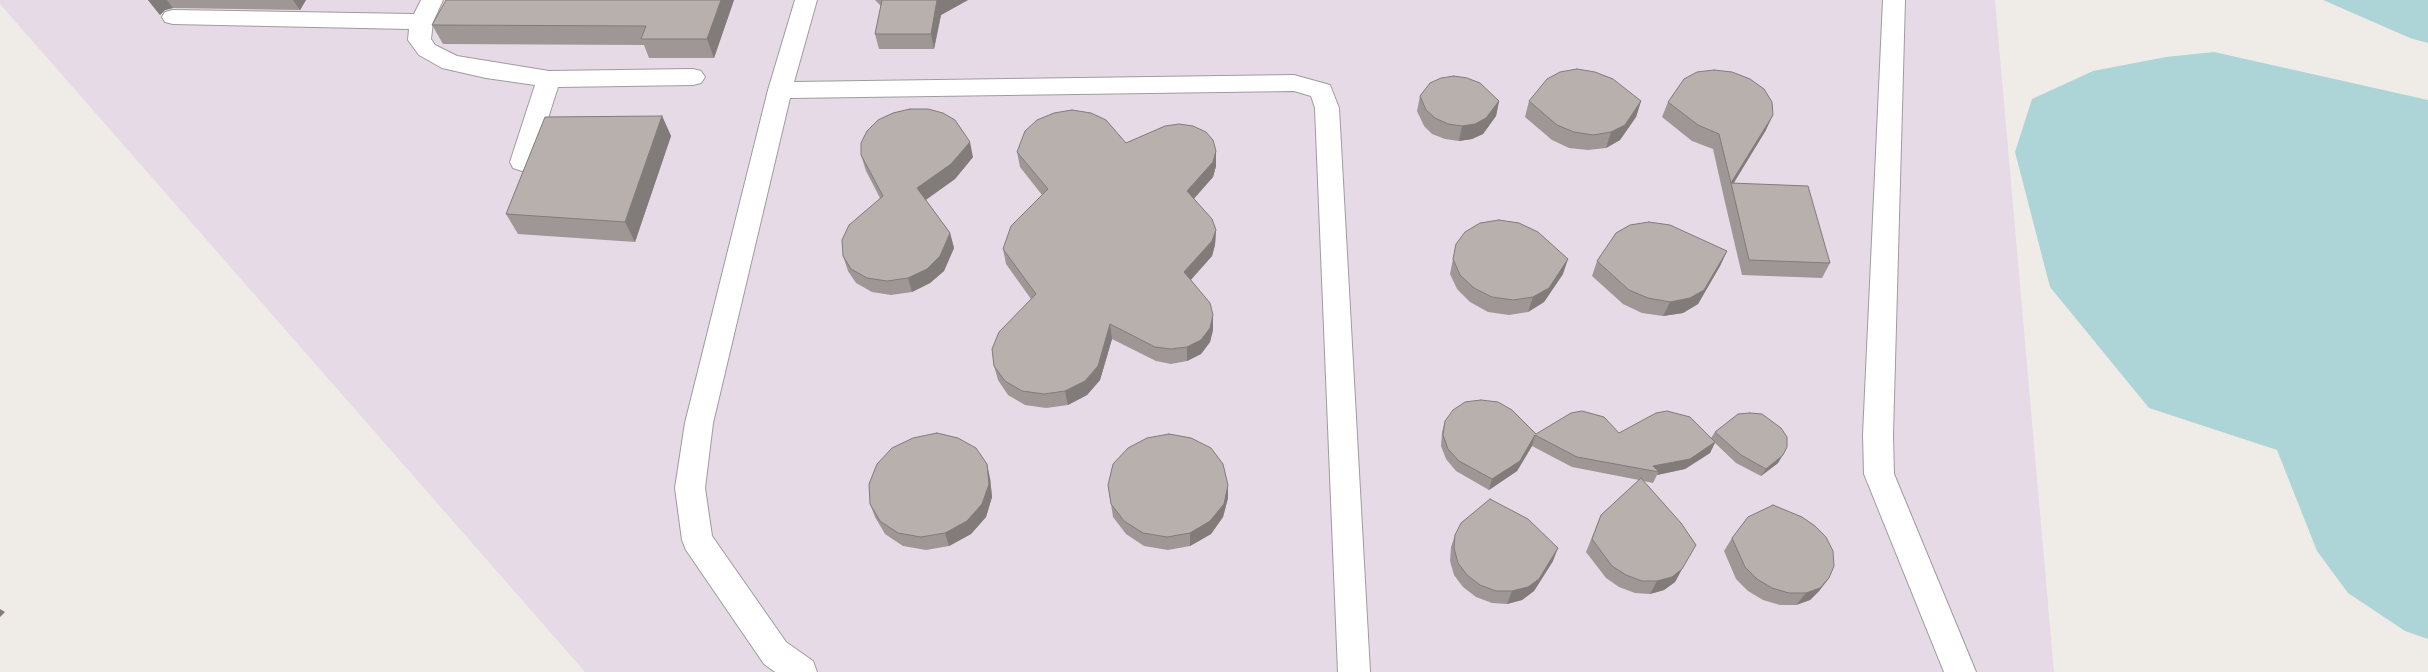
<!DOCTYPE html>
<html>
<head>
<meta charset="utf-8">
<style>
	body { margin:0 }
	canvas { display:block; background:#efebe7 }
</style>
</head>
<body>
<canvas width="2428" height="672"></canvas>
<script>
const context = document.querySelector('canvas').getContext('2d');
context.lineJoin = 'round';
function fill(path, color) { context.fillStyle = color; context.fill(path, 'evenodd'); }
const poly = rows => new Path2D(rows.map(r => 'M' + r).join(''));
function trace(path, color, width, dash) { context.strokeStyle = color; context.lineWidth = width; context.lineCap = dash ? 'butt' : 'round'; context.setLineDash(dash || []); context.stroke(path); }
fill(poly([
	[0,0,1995,0,2054,672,585,672,0,4]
]), '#e7dae7');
fill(poly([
	[2323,0,2428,0,2428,43,2410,38],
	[2214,52,2428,100,2428,639,2405,631,2348,593,2317,551,2277,450,2149,408,2050,287,2015,152,2032,99,2093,71,2166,57]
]), '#add5d7');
const service = poly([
	[421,0,443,0,433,22,431,39,435,45,457,56,549,71,693,69,701,71,705,77,701,83,693,85,558,87,534,162,531,168,522,171,513,168,510,162,535,85,486,78,442,68,419,55,408,40,409,29,173,24,165,22,162,17,165,12,173,10,414,14,421,0],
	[795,0,817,0,794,82,1294,75,1330,85,1339,108,1370,672,1338,672,1315,108,1311,96,1294,91,790,98,713,423,705,488,712,536,786,642,813,661,817,672,775,672,764,664,686,550,682,540,675,488,685,423,768,90,795,0],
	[1883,0,1905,0,1893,435,1894,474,1976,672,1944,672,1864,474,1863,435,1883,0]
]);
trace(service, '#9d9d9d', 2);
fill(service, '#fff');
fill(poly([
	[148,0,306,0,300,10,173,8,165,10,160,15],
	[734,0,714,58,649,58,644,45,443,44,432,25],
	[875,0,968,0,941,15,934,49,879,49,875,34,881,6],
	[1420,96,1499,101,1496,116,1483,134,1472,139,1459,141,1445,139,1432,134,1424,126,1417,111],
	[1529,101,1641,101,1636,117,1620,140,1606,148,1588,150,1569,148,1552,140,1525,117],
	[1668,102,1766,130,1733,183,1830,263,1822,278,1742,275,1724,198,1725,197,1724,198,1713,149,1692,141,1662,117],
	[662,116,671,136,635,242,518,234,506,214],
	[1126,143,1216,151,1216,166,1213,177,1194,199,1216,230,1215,245,1212,256,1191,280,1213,315,1213,330,1210,342,1201,354,1187,361,1171,364,1156,361,1112,339,1100,380,1087,395,1068,405,1046,408,1025,405,1008,395,998,380,994,366,1031,299,1006,264,1003,249,1042,195,1020,167,1017,152],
	[861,155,973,157,955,179,926,200,950,233,954,248,944,271,930,283,912,292,891,295,872,292,856,283,848,271,843,256,880,198,866,171],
	[1456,244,1563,274,1544,302,1528,312,1509,315,1488,312,1470,302,1457,289,1450,274],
	[1727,251,1720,266,1698,304,1683,313,1663,316,1642,313,1623,304,1592,276,1597,261],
	[1445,421,1536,434,1619,433,1711,438,1715,432,1778,463,1761,476,1736,463,1715,443,1710,453,1685,469,1657,475,1653,483,1643,481,1682,569,1675,582,1664,590,1650,594,1635,593,1619,587,1606,578,1586,552,1601,515,1639,480,1572,467,1532,446,1517,471,1489,490,1456,471,1446,459,1441,446,1442,432],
	[990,478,992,497,986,517,971,534,949,546,926,550,903,546,885,534,875,517,870,504],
	[1108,485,1228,498,1223,517,1211,534,1190,546,1168,550,1144,546,1126,534,1113,517],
	[1455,535,1553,561,1534,591,1522,600,1507,604,1492,603,1476,597,1463,587,1454,575,1450,561,1451,547],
	[1732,538,1829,578,1819,591,1810,600,1796,605,1780,605,1763,600,1748,591,1736,579,1724,551]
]), '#9e9795');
fill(poly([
	[148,0,167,0,173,8,165,10,160,15],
	[293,0,306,0,300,10],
	[721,0,734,0,714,58,707,39],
	[937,0,968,0,941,15,934,49,931,34],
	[1499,101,1496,116,1483,134,1472,139,1459,141,1462,126],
	[1641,101,1636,117,1620,140,1606,148,1611,132],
	[1773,115,1766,130,1732,186,1731,183,1724,198,1731,183],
	[662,116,671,136,635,242,625,222],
	[970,142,973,157,955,179,921,203,917,188],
	[1216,151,1216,166,1213,177,1187,206,1187,191],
	[1216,230,1215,245,1212,256,1185,286,1184,272],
	[950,233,954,248,944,271,930,283,912,292,908,278],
	[1727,251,1720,266,1698,304,1683,313,1663,316,1670,302],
	[1568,259,1563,274,1544,302,1528,312,1533,297],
	[1213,315,1213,330,1210,342,1201,354,1187,361,1187,347],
	[1110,324,1112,339,1100,380,1087,395,1068,405,1065,391],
	[1535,435,1532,446,1517,471,1489,490,1492,479],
	[1715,442,1710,453,1685,469,1657,475,1659,472,1653,466],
	[1783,455,1778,463,1761,476,1766,469],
	[987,464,990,478,992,497,986,517,971,534,949,546,945,533],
	[1228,485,1228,498,1223,517,1211,534,1190,546,1190,533],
	[1558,548,1553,561,1534,591,1522,600,1507,604,1512,591],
	[1682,569,1675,582,1664,590,1650,594,1657,581],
	[1829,578,1819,591,1810,600,1796,605,1806,593],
	[0,609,5,612,0,617]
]), '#817b79');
const building = poly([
	[446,0,721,0,707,39,641,39,646,26,432,25,446,0],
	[882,0,937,0,931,34,875,34,882,0],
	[1577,69,1595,72,1613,79,1641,101,1625,125,1611,132,1593,135,1574,132,1557,125,1529,101,1547,79,1560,72,1577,69],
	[1714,70,1732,72,1750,79,1764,89,1772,102,1773,115,1731,183,1719,134,1698,125,1668,102,1684,79,1697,72,1714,70],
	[1454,76,1467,78,1480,83,1499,101,1486,118,1475,124,1462,126,1448,124,1435,118,1426,110,1420,96,1430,83,1441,78,1454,76],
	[910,109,928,109,943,113,955,120,970,142,951,164,917,188,950,233,940,256,927,269,908,278,887,281,867,278,851,269,843,256,842,240,849,225,883,196,861,155,861,143,867,131,878,120,893,113,910,109],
	[1072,110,1091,113,1106,120,1126,143,1165,126,1179,124,1193,126,1206,132,1213,140,1216,151,1213,162,1187,191,1212,219,1216,230,1212,241,1184,272,1210,303,1213,315,1210,328,1201,340,1187,347,1171,349,1155,347,1110,324,1098,366,1085,381,1065,391,1044,394,1022,391,1005,381,994,366,992,349,999,332,1036,294,1003,249,1011,226,1048,189,1017,152,1025,131,1037,120,1054,113,1072,110],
	[662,116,625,222,506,214,545,117,662,116],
	[1731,183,1808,186,1830,263,1749,260,1731,183],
	[1499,220,1519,223,1538,232,1568,259,1549,288,1533,297,1513,300,1492,297,1474,288,1460,275,1453,259,1456,244,1465,232,1480,223,1499,220],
	[1649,222,1670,225,1727,251,1704,290,1690,298,1670,302,1648,298,1629,290,1597,261,1616,233,1630,225,1649,222],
	[1481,400,1498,402,1512,410,1536,434,1571,413,1582,411,1604,417,1619,433,1656,413,1667,411,1690,417,1715,442,1690,459,1653,466,1659,472,1577,457,1535,435,1520,461,1492,479,1459,461,1448,449,1443,435,1445,421,1453,410,1465,402,1481,400],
	[1750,413,1762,414,1781,428,1787,437,1787,447,1783,455,1766,469,1741,455,1715,432,1738,414,1750,413],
	[937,433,958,438,976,448,987,464,989,484,982,504,967,521,945,533,921,537,898,533,880,521,870,504,869,484,877,464,892,448,913,438,937,433],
	[1169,434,1191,438,1211,448,1223,464,1228,485,1224,504,1210,521,1190,533,1167,537,1143,533,1124,521,1111,504,1108,485,1113,464,1128,448,1147,438,1169,434],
	[1641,478,1681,523,1696,545,1682,569,1672,577,1657,581,1642,581,1626,575,1612,566,1592,539,1601,515,1641,478],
	[1490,499,1528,519,1558,548,1539,579,1528,587,1512,591,1496,591,1480,585,1467,575,1458,563,1454,548,1455,535,1461,523,1490,499],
	[1773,505,1802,517,1815,526,1826,537,1833,551,1834,566,1829,578,1820,588,1806,593,1789,593,1772,588,1757,579,1745,567,1732,538,1748,517,1773,505]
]);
fill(building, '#b8b0ad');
trace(building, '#817b79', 1);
</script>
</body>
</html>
